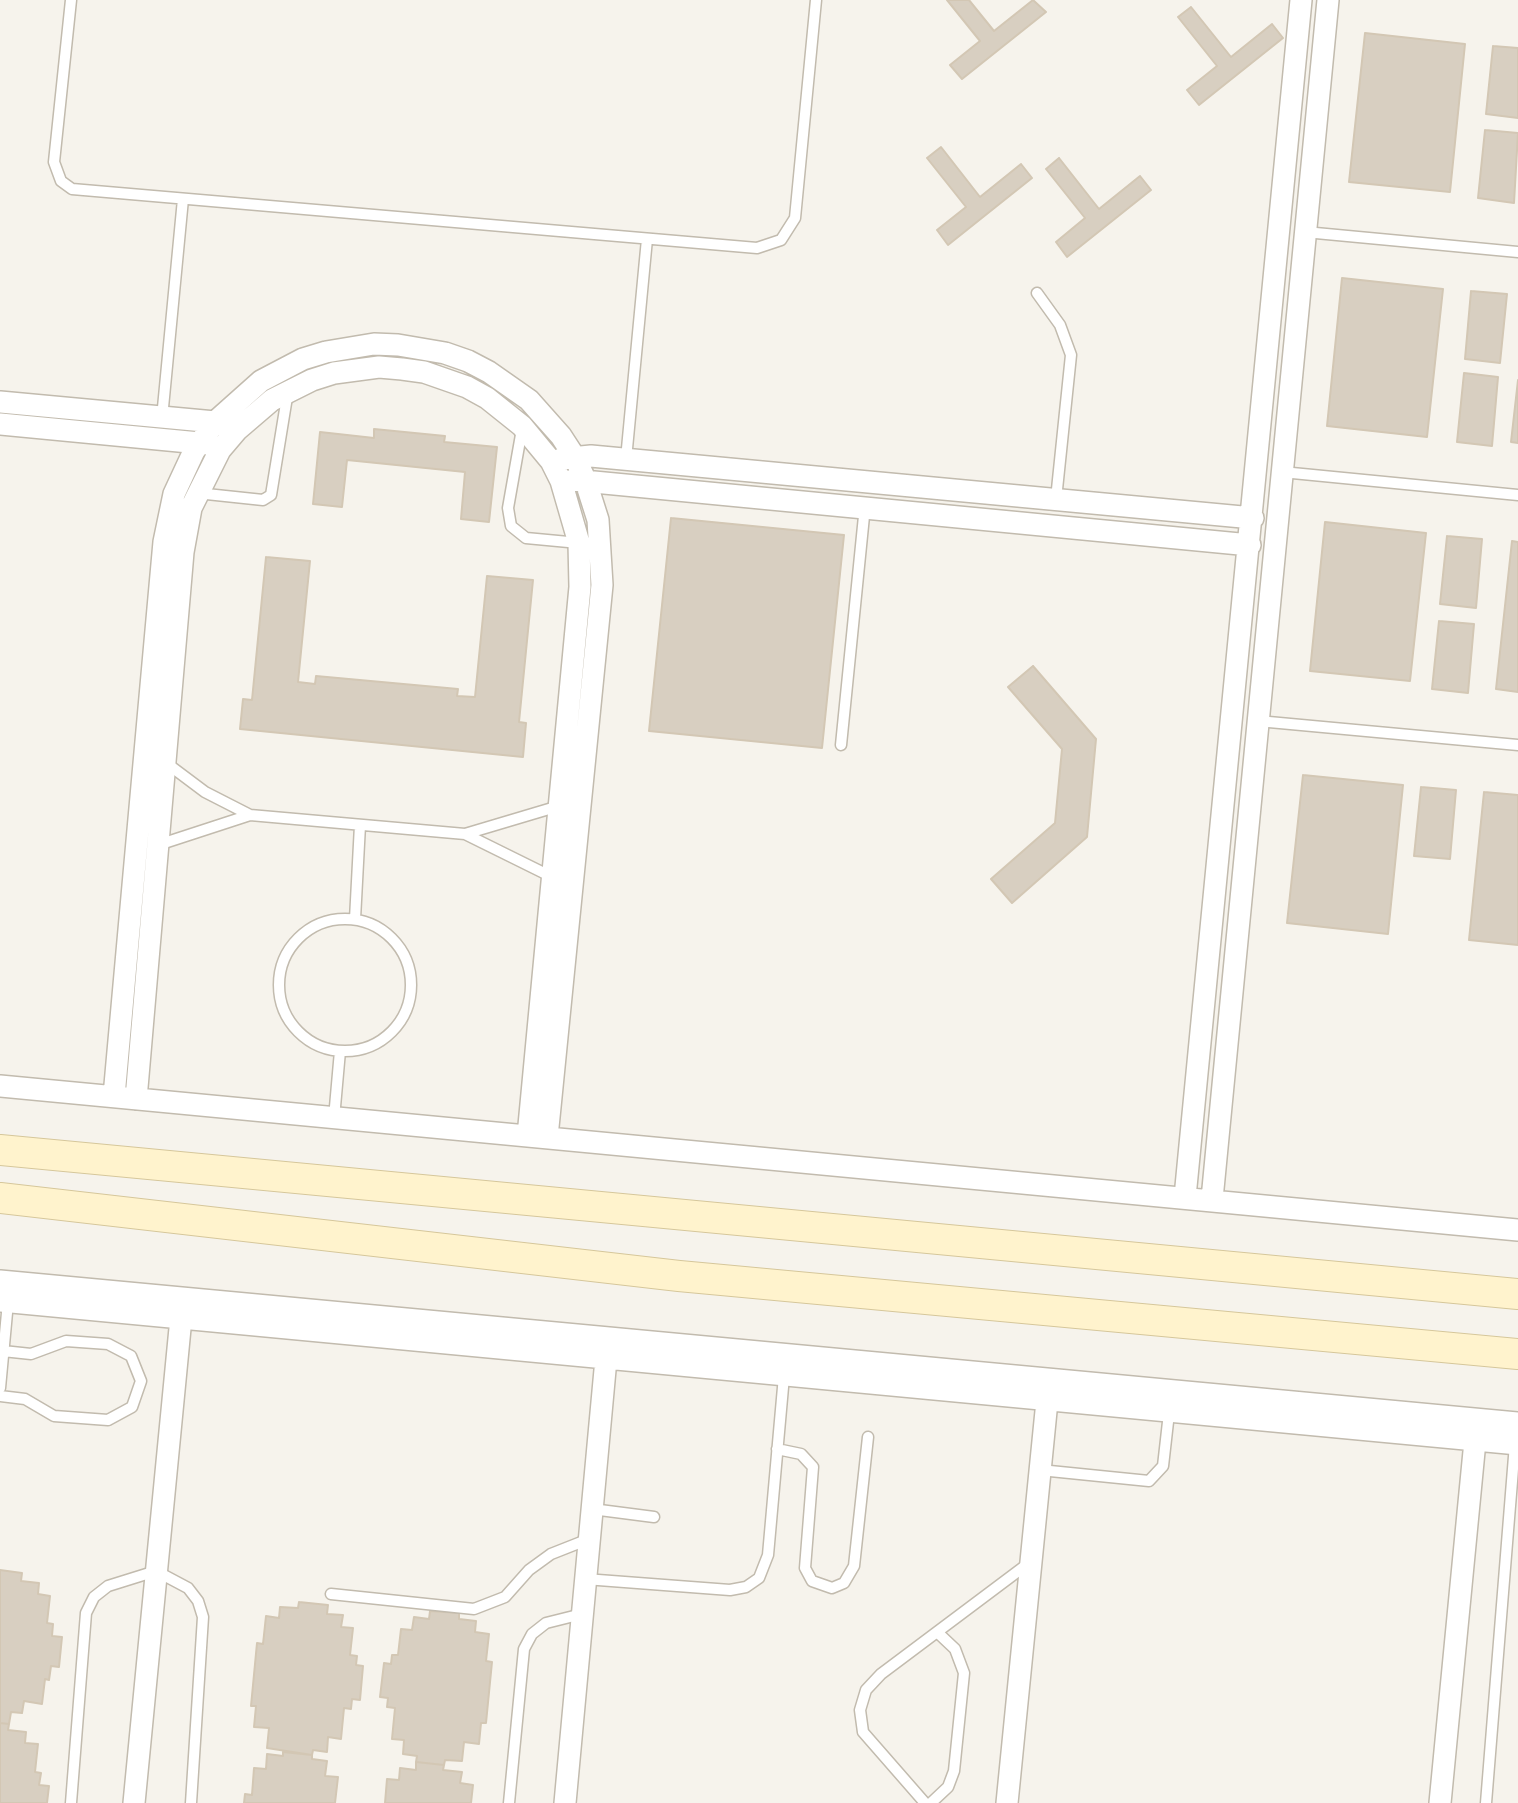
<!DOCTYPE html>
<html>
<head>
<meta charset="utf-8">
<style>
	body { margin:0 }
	canvas { display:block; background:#f6f3ec }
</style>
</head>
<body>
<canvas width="1518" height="1803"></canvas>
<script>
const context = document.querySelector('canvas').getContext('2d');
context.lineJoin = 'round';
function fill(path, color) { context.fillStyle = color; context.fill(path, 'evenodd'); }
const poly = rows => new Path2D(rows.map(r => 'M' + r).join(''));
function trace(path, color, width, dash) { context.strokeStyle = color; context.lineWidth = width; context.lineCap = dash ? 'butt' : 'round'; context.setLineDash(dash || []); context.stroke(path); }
const building = poly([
	[947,0,969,0,994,31,1033,0,1046,12,962,79,950,65,980,41,947,0],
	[1191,7,1231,57,1272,24,1283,38,1199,105,1187,90,1217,66,1178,17,1191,7],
	[1365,33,1465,44,1450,192,1349,182,1365,33],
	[1493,46,1518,48,1518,118,1486,114,1493,46],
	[1485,130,1518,133,1514,203,1478,198,1485,130],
	[941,147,980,197,1021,164,1032,178,948,245,937,230,966,207,927,158,941,147],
	[1059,158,1099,209,1140,176,1151,190,1067,257,1056,242,1085,218,1046,169,1059,158],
	[1342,278,1443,289,1427,437,1327,426,1342,278],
	[1471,291,1507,294,1500,363,1465,359,1471,291],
	[1464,373,1498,377,1492,446,1457,442,1464,373],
	[1518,380,1518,443,1511,442,1518,380],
	[374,429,445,436,444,442,497,447,489,522,461,519,465,472,347,460,342,507,313,504,320,432,374,438,374,429],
	[671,518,844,535,822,748,649,731,671,518],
	[1325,522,1426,533,1410,681,1310,671,1325,522],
	[1447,536,1482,539,1476,608,1440,604,1447,536],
	[1512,541,1518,542,1518,692,1496,689,1512,541],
	[266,557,310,561,298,682,315,684,316,676,458,689,457,696,475,697,487,576,533,580,519,722,526,723,523,757,240,729,243,699,252,700,266,557],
	[1439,621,1474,624,1468,693,1432,689,1439,621],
	[1033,666,1096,739,1087,837,1012,903,991,879,1055,823,1062,749,1008,687,1033,666],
	[1303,775,1403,785,1388,934,1287,923,1303,775],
	[1421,787,1456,790,1450,859,1414,856,1421,787],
	[1484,792,1518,795,1518,945,1469,940,1484,792],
	[0,1570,22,1573,21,1581,39,1583,38,1594,50,1596,47,1623,53,1624,52,1636,62,1637,59,1667,51,1666,49,1680,45,1679,42,1704,24,1701,22,1713,11,1712,9,1724,0,1723,0,1570],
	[299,1602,328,1605,327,1614,343,1615,341,1627,353,1628,350,1655,357,1656,356,1665,363,1666,360,1700,352,1699,351,1709,344,1708,341,1739,328,1737,327,1752,313,1750,312,1755,267,1748,269,1728,254,1727,256,1706,251,1706,257,1643,263,1644,266,1616,279,1618,280,1607,298,1608,299,1602],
	[430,1611,459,1613,459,1619,476,1621,475,1632,489,1634,486,1661,492,1662,486,1723,481,1723,479,1744,464,1742,462,1761,445,1760,444,1765,416,1762,417,1756,403,1754,404,1740,392,1739,395,1708,387,1707,388,1698,380,1697,384,1663,391,1664,392,1655,398,1655,401,1629,412,1630,414,1617,429,1619,430,1611],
	[0,1723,9,1724,8,1730,26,1732,25,1743,38,1744,35,1772,41,1773,39,1785,49,1786,47,1803,0,1803,0,1723],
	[283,1752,312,1755,312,1759,327,1761,325,1776,338,1777,335,1803,244,1803,245,1794,252,1795,254,1768,266,1769,267,1754,283,1756,283,1752],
	[416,1762,444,1765,443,1770,462,1772,460,1783,473,1785,471,1803,385,1803,387,1779,399,1780,400,1768,416,1770,416,1762]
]);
fill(building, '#d8cfc1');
trace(building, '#d3c7b4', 2);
const lane = poly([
	[71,0,54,162,61,181,72,189,757,248,781,240,795,218,816,0],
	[1305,232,1518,252],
	[1037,293,1060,325,1071,355,1056,499],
	[162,418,183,199],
	[522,429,508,508,511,526,526,538,579,543],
	[626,459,647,239],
	[1282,472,1518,495],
	[197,493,263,500,271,495,288,391],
	[1258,721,1518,745],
	[841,745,865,506],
	[165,762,205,792,250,815,465,834,552,877],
	[465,834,559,806],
	[158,845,250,815],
	'279 985a66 66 0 1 1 132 0a66 66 0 1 1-132 0Z',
	[355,919,360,825],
	[334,1118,340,1051],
	[0,1388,8,1302],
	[0,1396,25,1399,54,1416,108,1420,132,1407,141,1381,131,1356,108,1344,66,1341,31,1354,3,1351],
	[777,1449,801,1454,813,1467,805,1568,812,1581,832,1588,844,1583,854,1566,868,1437],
	[1040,1470,1149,1481,1163,1466,1169,1413],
	[592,1509,654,1517],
	[585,1579,730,1590,746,1587,759,1578,768,1555,784,1376],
	[331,1594,474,1609,505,1597,529,1570,551,1554,589,1539],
	[71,1803,86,1613,94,1597,108,1586,156,1571,188,1588,198,1601,203,1617,191,1803],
	[509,1803,524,1649,532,1634,546,1623,582,1614],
	[925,1803,863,1732,860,1710,866,1690,881,1674,1029,1563],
	[931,1803,948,1787,954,1771,964,1673,955,1649,937,1632],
	[1486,1803,1515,1444]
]);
const street = poly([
	[0,402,215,422,223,426],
	[0,424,210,444],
	[561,459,591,456,1253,518],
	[573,480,1250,545],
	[0,1086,1518,1230],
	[114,1096,164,542,174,494,194,451,215,422,261,381,303,359,326,352,374,344,398,345,445,353,468,361,489,372,529,400,561,436,574,456,585,479,598,520,602,585,547,1137],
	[136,1099,183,552,191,508,220,450,237,430,272,400,312,380,334,373,379,367,402,369,424,372,467,387,487,398,522,426,551,461,561,481,579,543,580,587,528,1136],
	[1185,1197,1301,0],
	[1212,1199,1328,0],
	[0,1281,1518,1423],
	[0,1301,1518,1444],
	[134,1803,181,1318],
	[565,1803,606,1359],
	[1007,1803,1047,1401],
	[1440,1803,1475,1441]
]);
const secondary = poly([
	[0,1150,1518,1294],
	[0,1198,679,1276,1518,1354]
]);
trace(lane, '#c2bbae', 13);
trace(street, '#c2bbae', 24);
trace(secondary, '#d6c79b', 32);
trace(lane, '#fff', 10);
trace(street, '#fff', 21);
trace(secondary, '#fff3cd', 30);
</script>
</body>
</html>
